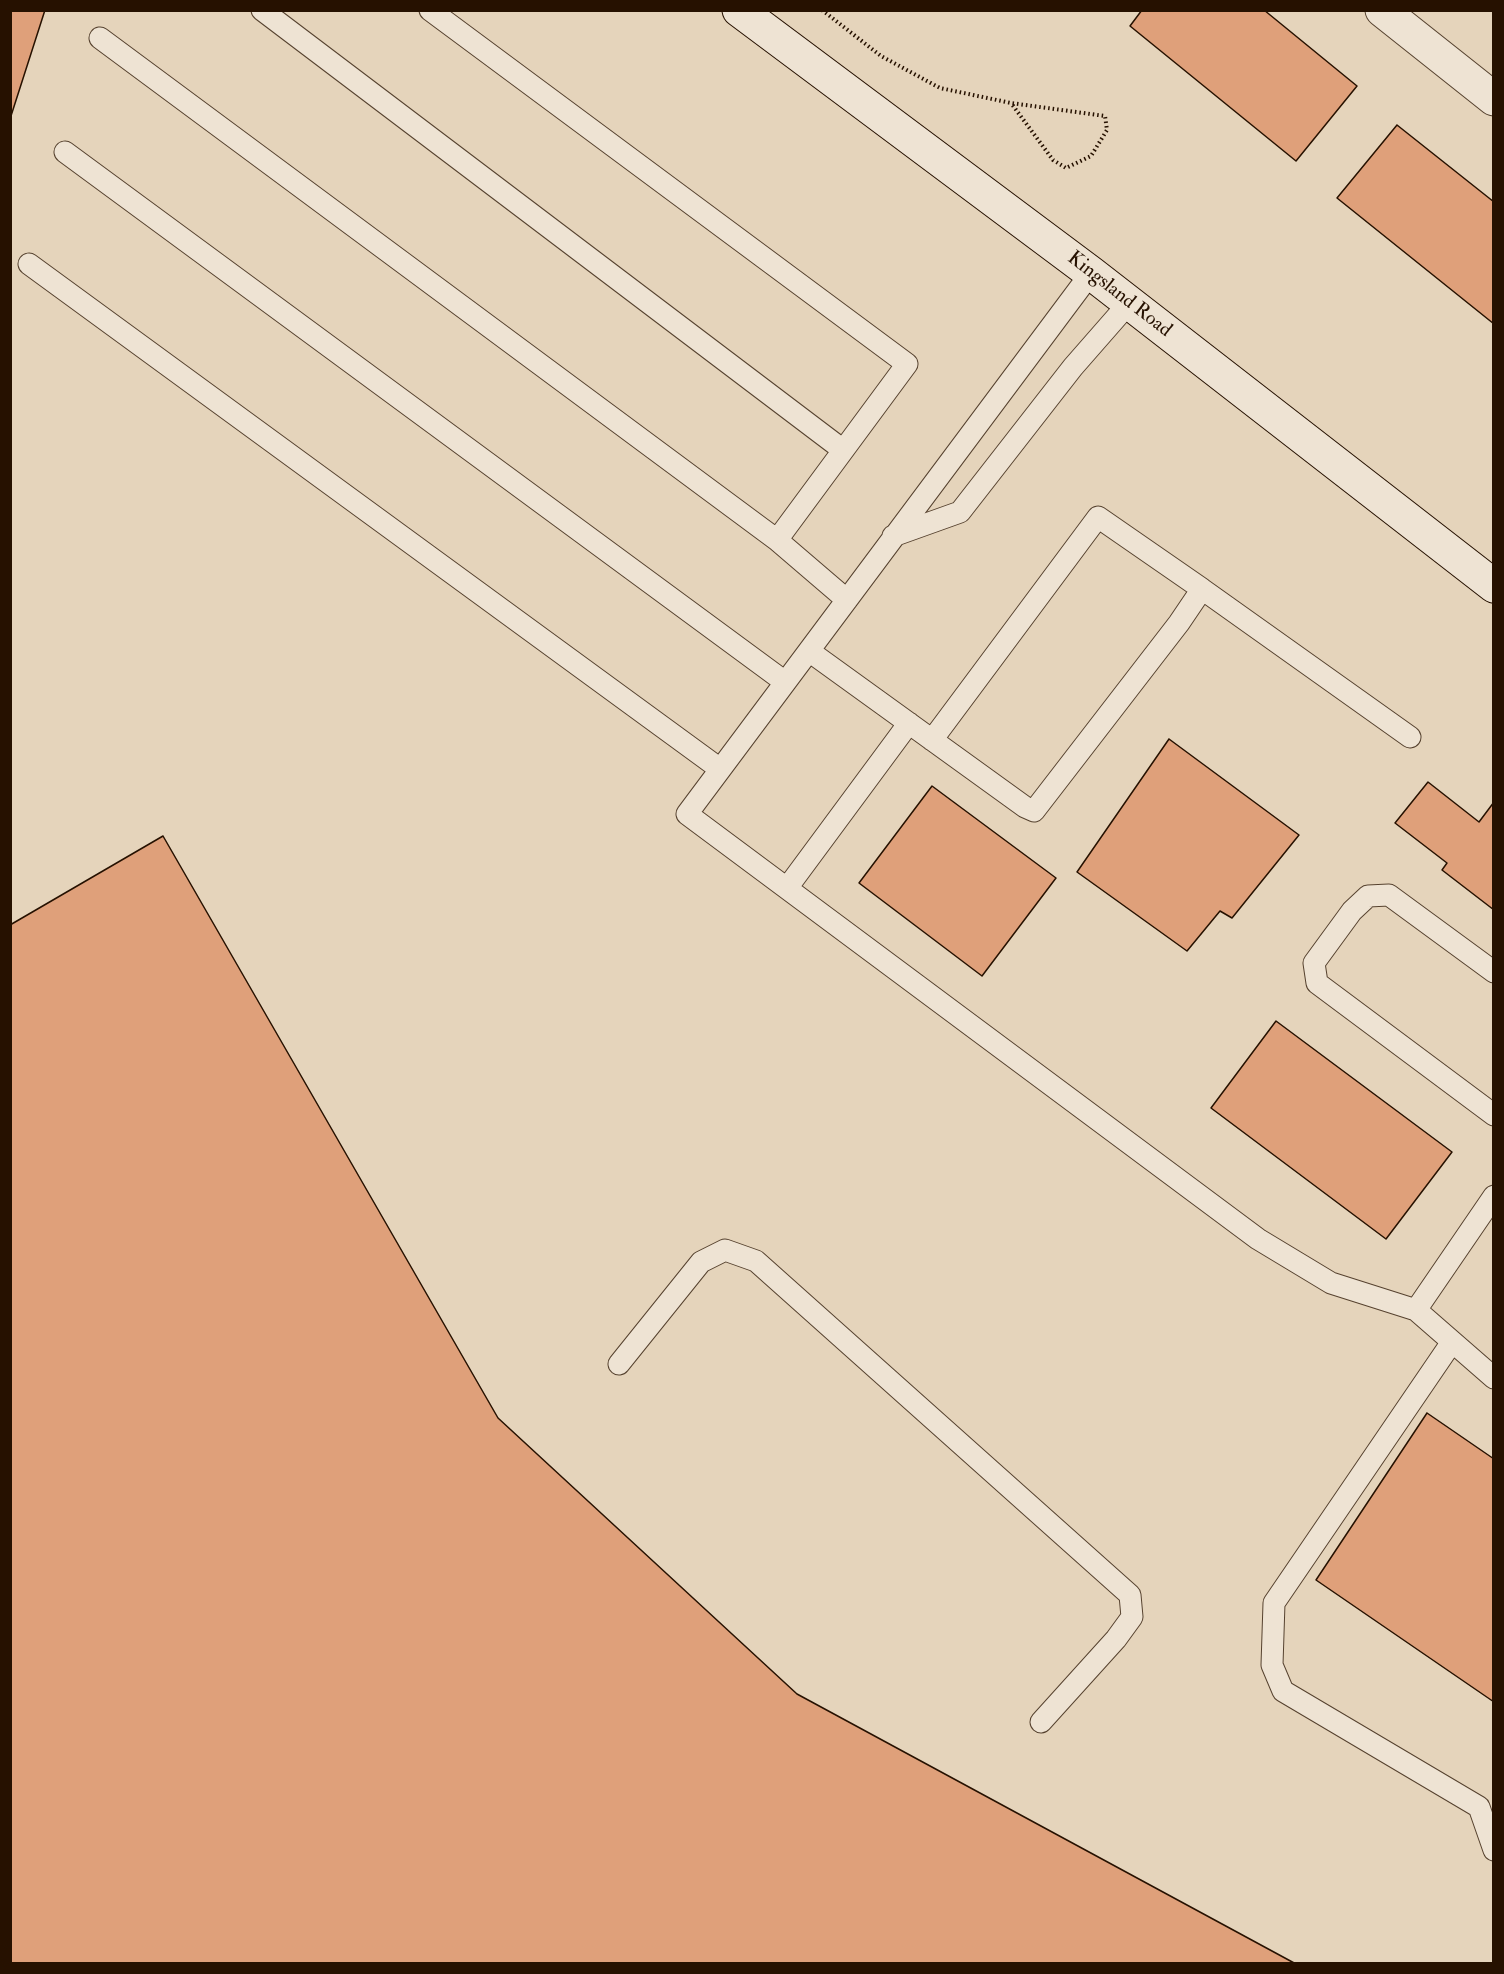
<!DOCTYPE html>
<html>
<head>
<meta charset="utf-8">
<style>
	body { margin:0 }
	#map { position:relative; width:1504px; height:1974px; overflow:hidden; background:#e5d4bb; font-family:"IM FELL Double Pica",serif }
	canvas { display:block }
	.frame { position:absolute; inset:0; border:12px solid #261100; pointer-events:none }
</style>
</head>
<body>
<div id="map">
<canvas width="1504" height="1974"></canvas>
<div class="frame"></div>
</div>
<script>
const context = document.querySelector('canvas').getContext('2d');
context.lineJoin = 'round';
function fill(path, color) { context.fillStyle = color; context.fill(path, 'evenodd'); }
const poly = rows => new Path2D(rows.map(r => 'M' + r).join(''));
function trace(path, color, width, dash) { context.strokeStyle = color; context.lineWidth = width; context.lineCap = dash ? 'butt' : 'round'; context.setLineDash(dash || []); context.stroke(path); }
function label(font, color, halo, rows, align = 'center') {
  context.font = font + ' "IM FELL Double Pica",serif'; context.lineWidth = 5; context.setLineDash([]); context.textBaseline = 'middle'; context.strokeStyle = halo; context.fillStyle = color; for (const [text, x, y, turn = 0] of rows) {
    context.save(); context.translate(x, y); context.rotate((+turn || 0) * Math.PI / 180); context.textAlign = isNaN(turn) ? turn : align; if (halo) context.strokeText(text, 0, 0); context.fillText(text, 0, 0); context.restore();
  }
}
const building = poly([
	[10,10,45,10,10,119,10,10],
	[1142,10,1264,10,1357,86,1296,161,1130,26,1142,10],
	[1397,125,1494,202,1494,324,1337,198,1397,125],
	[1169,739,1299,835,1232,918,1220,911,1187,951,1077,872,1169,739],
	[1428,782,1479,822,1494,802,1494,910,1442,870,1447,863,1395,823,1428,782],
	[932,786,1056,878,982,976,859,883,932,786],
	[163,836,498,1418,797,1694,1296,1964,10,1964,10,925,163,836],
	[1276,1021,1452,1152,1386,1239,1211,1108,1276,1021],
	[1427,1413,1494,1459,1494,1702,1316,1580,1427,1413]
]);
fill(building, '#dfa07a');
trace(building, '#261100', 1.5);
const lane = poly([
	[262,10,843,450],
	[100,38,777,540,907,364,430,10],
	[65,152,785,682],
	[29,264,720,769],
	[1091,273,687,814,1258,1239,1331,1283,1416,1310,1494,1378],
	[893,536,960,512,1073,367,1129,303],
	[777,540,847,600],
	[809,651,1025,807,1034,811,1179,623,1202,589,1410,737],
	[932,740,1098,517,1202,589],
	[787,888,909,723],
	[1494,972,1389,895,1368,896,1352,911,1314,963,1317,983,1494,1115],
	[1416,1310,1494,1196],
	[1452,1342,1274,1603,1272,1665,1283,1691,1479,1807,1494,1850],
	[619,1364,701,1262,725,1250,756,1261,1130,1595,1132,1617,1116,1639,1041,1722]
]);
const street = poly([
	[1382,10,1494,99]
]);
const secondary = poly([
	[739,10,1091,273,1494,586]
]);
trace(lane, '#56422f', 23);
trace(street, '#56422f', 35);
trace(secondary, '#261100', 35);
trace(poly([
	[822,10,881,56,940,88,1011,103,1105,116,1107,130,1091,156,1066,168,1053,160,1011,103]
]), '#261100', 4, [1.5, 3]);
trace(lane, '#eee3d3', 21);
trace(street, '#eee3d3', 33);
trace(secondary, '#eee3d3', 33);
label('20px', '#261100', '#eee3d3', [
	["Kingsland Road",1119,295,38]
]);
</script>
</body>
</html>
